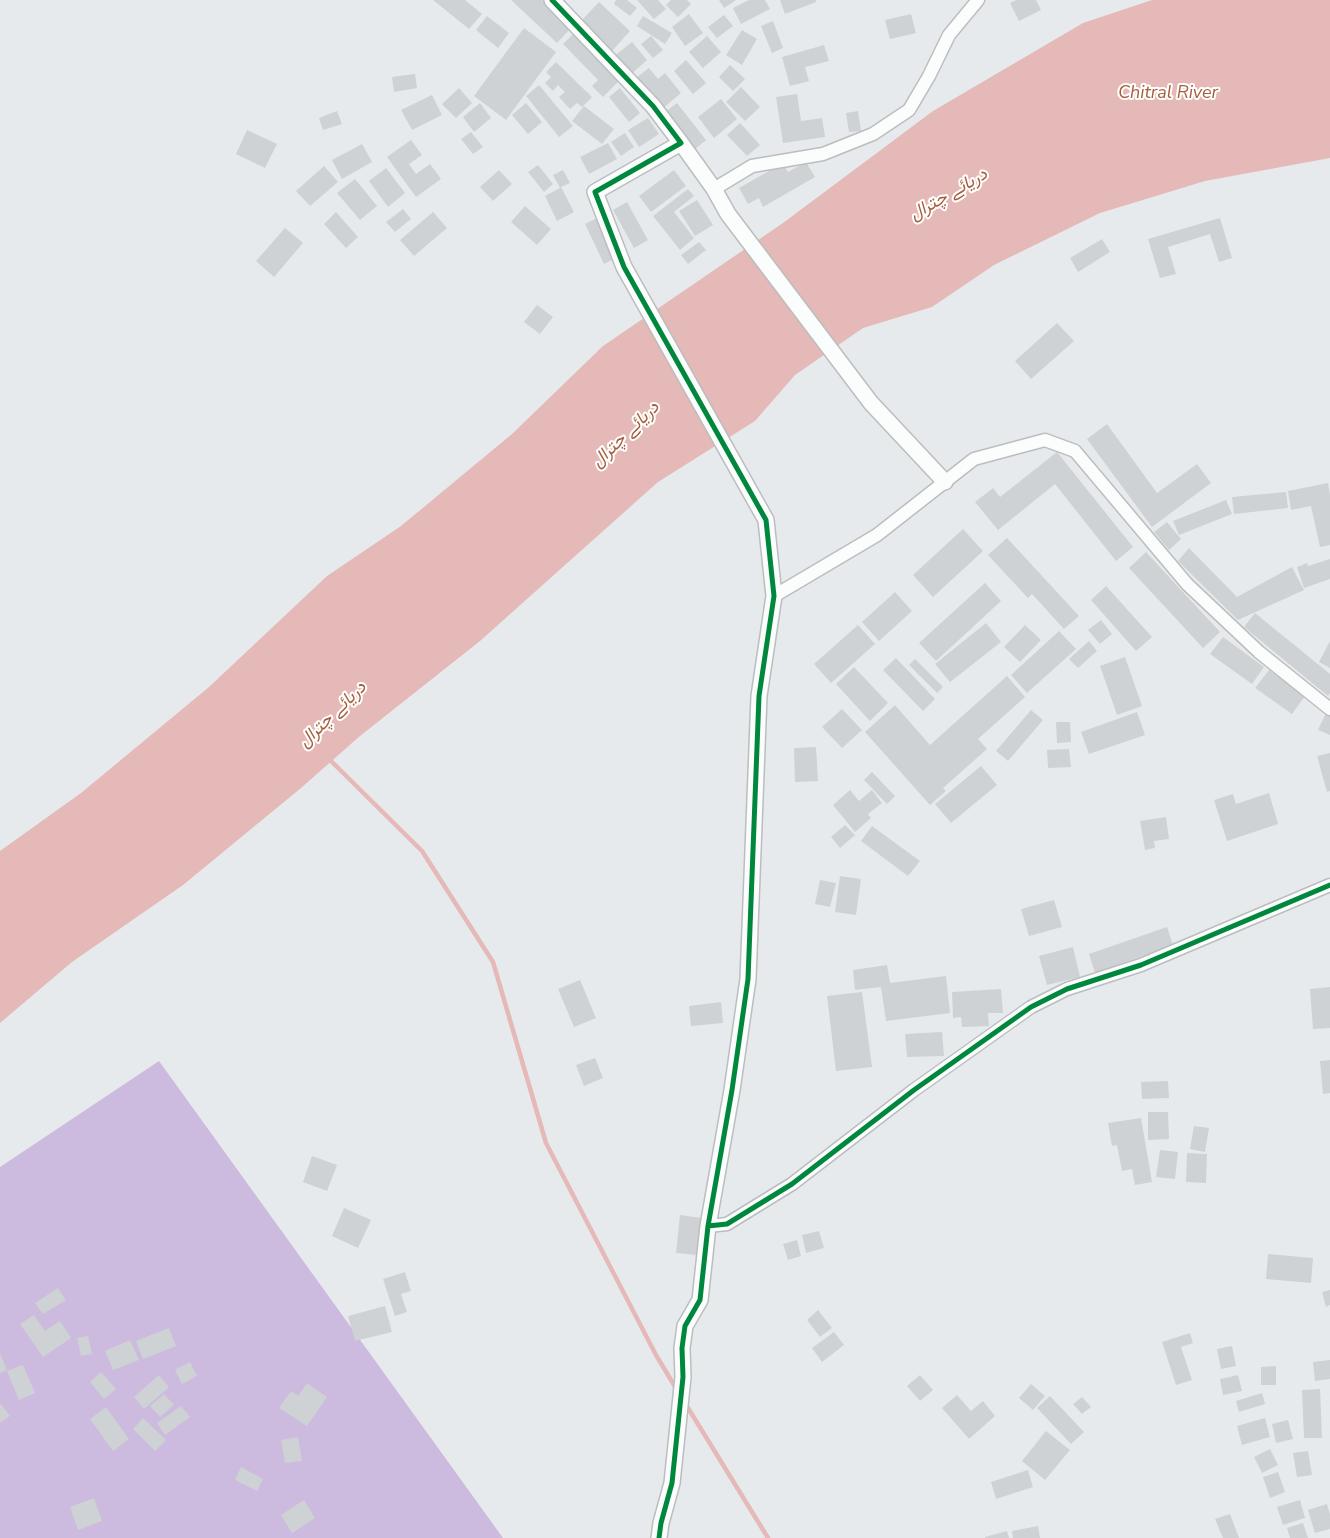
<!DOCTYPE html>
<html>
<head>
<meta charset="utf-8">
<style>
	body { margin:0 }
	canvas { display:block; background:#e7eaed }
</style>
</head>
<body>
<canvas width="1330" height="1538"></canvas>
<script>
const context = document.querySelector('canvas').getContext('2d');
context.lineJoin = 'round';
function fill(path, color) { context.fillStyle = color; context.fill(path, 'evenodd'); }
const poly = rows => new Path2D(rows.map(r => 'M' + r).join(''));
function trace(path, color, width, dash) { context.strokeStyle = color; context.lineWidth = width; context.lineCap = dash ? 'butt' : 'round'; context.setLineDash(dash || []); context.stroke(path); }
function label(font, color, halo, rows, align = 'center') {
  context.font = font + ' "Nunito Sans",Vazirmatn,sans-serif'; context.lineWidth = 4; context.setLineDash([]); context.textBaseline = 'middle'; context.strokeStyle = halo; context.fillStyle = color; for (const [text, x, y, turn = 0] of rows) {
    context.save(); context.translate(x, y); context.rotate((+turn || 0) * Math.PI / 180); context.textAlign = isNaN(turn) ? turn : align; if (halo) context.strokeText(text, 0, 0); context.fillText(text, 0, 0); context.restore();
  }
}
fill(poly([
	[159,1061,503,1538,0,1538,0,1167]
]), '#ccbbdf');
fill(poly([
	[1152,0,1330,0,1330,158,1205,181,1100,213,994,265,932,307,863,328,795,375,755,421,658,482,480,641,360,736,301,788,183,885,72,962,0,1023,0,851,81,793,209,687,327,576,401,526,512,434,603,346,783,223,933,111,1083,23]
]), '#e4b9b7');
trace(poly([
	[328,758,422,851,493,962,546,1143,656,1355,677,1390],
	[685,1403,768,1538]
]), '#e4b9b7', 4.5);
fill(poly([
	[433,0,465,0,482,14,469,29],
	[511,0,542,0,571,28,557,43],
	[616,0,627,0,637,8,630,16,614,4],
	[637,0,658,0,666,9,654,19],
	[671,0,687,0,691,4,678,17,666,5],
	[719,0,736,0,724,8],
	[749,0,765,0,770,9,741,24,733,8],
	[780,0,816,0,816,2,785,14],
	[1016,0,1036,0,1041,10,1019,21,1010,3],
	[599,2,630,31,612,51,581,21],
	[689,14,703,33,685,46,672,27],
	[911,14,916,33,890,39,885,20],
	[724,15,733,26,717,38,708,27],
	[487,16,509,33,498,48,476,30],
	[643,16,672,33,665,44,637,26],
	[773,21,783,48,772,53,761,26],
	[524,28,556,52,506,120,474,96],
	[742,30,757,39,742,65,726,55],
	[574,33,620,80,603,97,592,86,598,80,563,44],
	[651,36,663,50,653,58,641,44],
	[707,36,721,52,703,68,689,52],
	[632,42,647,60,629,76,613,57],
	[824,45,829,61,805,67,809,81,790,86,782,57],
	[686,60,706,83,693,94,674,71],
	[556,62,592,97,582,107,577,103,570,109,559,97,565,92,558,85,553,91,545,83,551,77,546,72],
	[730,65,745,79,733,91,719,77],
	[649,68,658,79,665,73,681,93,662,109,636,78],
	[415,74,417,88,394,92,392,77],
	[539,85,573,126,559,137,526,96],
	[741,87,760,107,745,121,726,102],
	[459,88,472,103,456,118,442,104],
	[620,88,640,113,629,122,609,97],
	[797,94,801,121,822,118,825,137,783,143,776,97],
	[432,95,442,115,412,130,401,110],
	[721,99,737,119,714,138,698,117],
	[480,103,491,118,474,132,463,117],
	[526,103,542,122,528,134,512,115],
	[677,103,706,140,694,150,664,113],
	[584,106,614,129,602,144,572,121],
	[337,111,342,124,323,130,319,118],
	[858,111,861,131,849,132,846,113],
	[648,118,659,134,639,147,628,130],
	[740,123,760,145,747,156,727,135],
	[247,130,277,144,265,168,236,154],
	[471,132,483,147,473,154,461,139],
	[625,133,634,147,621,156,611,142],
	[411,140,422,155,409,164,416,174,430,164,441,179,416,197,387,157],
	[608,143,617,159,589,174,580,157],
	[362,144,372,162,342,179,332,160],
	[806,162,815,177,763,207,759,198,748,204,739,188,783,163,788,172],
	[538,165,553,184,544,192,528,172],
	[324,166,338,182,310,206,296,191],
	[386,168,405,193,388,207,369,181],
	[499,170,512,184,493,201,480,187],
	[563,170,570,183,561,187,574,212,557,221,545,196,560,188,553,175],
	[674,170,686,186,651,212,639,196],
	[355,179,377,206,360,220,337,193],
	[688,189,694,196,674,212,694,238,680,250,653,216],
	[697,200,713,225,695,236,679,211],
	[627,202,648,240,634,248,613,210],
	[525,206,551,229,537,245,511,222],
	[403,209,411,219,395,232,386,222],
	[336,212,358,237,346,248,324,224],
	[433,212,447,228,414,256,400,240],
	[599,217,618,257,604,264,585,224],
	[1220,218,1232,258,1219,262,1210,234,1168,247,1176,274,1160,278,1148,239],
	[285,228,303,243,274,277,256,261],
	[1102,239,1110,252,1078,272,1070,258],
	[699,242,706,250,688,264,681,255],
	[537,305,553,317,540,334,524,322],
	[1057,323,1074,341,1031,379,1015,361],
	[1107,424,1157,493,1197,464,1211,483,1152,527,1087,439],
	[1057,452,1133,547,1116,561,1055,484,998,530,975,502,993,488,1000,497],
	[1328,483,1330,495,1330,545,1320,547,1311,506,1291,510,1288,491],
	[1286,492,1288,508,1234,514,1232,497],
	[1226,500,1232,514,1179,535,1173,521],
	[1167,522,1181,539,1169,550,1154,532],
	[963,529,983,551,933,597,913,575],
	[1007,538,1079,616,1064,629,1032,594,1028,598,988,555],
	[1189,548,1237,597,1292,567,1304,590,1238,620,1178,561],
	[1146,552,1220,632,1203,648,1129,568],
	[1330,559,1330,579,1304,588,1297,567,1307,563,1308,566],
	[985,583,1001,601,936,661,919,643],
	[1106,586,1152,637,1136,651,1091,600],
	[895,592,912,611,879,641,862,622],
	[1255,613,1330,674,1330,693,1328,696,1244,627],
	[1101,620,1112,634,1100,644,1088,630],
	[986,623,1001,642,950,682,935,664],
	[858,625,875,644,831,683,814,664],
	[1025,625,1041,640,1020,662,1004,647],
	[1059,631,1076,649,1027,693,1011,675],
	[1223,637,1264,667,1252,684,1210,654],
	[1089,641,1097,651,1078,668,1069,659],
	[1330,641,1330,668,1319,662],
	[1125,657,1142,706,1117,715,1100,666],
	[896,658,935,699,923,711,883,670],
	[915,659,943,687,937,693,909,665],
	[854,667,888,703,870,721,836,684],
	[1269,670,1305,696,1292,714,1255,688],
	[1007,676,1025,697,978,739,987,749,943,788,946,791,930,805,865,732,895,705,930,745],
	[842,709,862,730,842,748,822,727],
	[1031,710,1043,720,1008,761,996,751],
	[1137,712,1145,735,1089,754,1081,732],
	[1326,713,1330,715,1330,735,1318,730],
	[1056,722,1070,722,1071,742,1057,743],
	[816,747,818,781,795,782,794,748],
	[1069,749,1071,767,1048,768,1047,750],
	[1330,753,1330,791,1327,792,1317,756],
	[981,766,997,785,951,823,935,804],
	[872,772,895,796,887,804,864,780],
	[850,790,859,801,872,790,882,803,868,814,871,818,855,832,833,805],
	[1269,793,1278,824,1227,841,1214,800,1233,794,1236,804],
	[1166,817,1169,839,1154,841,1155,848,1145,850,1140,821],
	[845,825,855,835,840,848,831,837],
	[872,826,920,861,908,876,861,841],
	[840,876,861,879,856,915,835,912],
	[820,880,836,883,830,907,815,904],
	[1054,900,1062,927,1029,936,1021,909],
	[1167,927,1173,945,1095,973,1089,954],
	[1073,947,1080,977,1047,985,1039,956],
	[887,965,890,983,946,976,950,1013,886,1021,881,987,855,990,853,970],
	[580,980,596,1018,574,1027,558,989],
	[1330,987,1330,1028,1313,1029,1310,989],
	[1001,989,1003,1013,988,1013,989,1026,962,1027,961,1017,953,1018,952,992],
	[862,992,872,1067,836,1071,827,996],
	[721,1002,723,1023,691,1026,689,1006],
	[942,1032,944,1056,907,1057,905,1034],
	[595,1058,603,1078,584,1086,576,1065],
	[1330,1060,1330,1093,1323,1094,1320,1061],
	[1168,1081,1169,1098,1142,1099,1141,1082],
	[1148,1112,1168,1112,1169,1139,1148,1140],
	[1141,1118,1152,1182,1135,1185,1132,1169,1122,1171,1117,1145,1112,1146,1108,1123],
	[1194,1126,1209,1128,1205,1152,1190,1149],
	[1160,1150,1178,1152,1175,1179,1156,1177],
	[1187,1153,1207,1154,1206,1183,1186,1182],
	[312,1156,337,1165,327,1191,303,1182],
	[344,1208,371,1220,358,1248,332,1236],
	[680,1215,702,1218,697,1255,676,1253],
	[819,1231,824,1248,806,1253,802,1235],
	[797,1240,801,1256,788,1260,783,1244],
	[1268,1254,1313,1258,1311,1283,1266,1279],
	[405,1272,411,1291,401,1294,407,1312,395,1316,383,1279],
	[58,1288,66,1300,43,1314,35,1303],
	[1330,1290,1330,1305,1326,1307,1322,1292],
	[385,1306,392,1332,355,1341,348,1316],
	[818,1310,832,1328,820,1337,807,1320],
	[34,1315,45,1331,60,1321,71,1338,43,1357,20,1324],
	[169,1328,176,1346,143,1359,136,1341],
	[834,1332,844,1345,822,1362,812,1348],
	[1190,1333,1193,1343,1181,1347,1192,1380,1176,1385,1162,1342],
	[88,1336,92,1354,81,1356,77,1338],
	[130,1340,139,1360,113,1370,105,1351],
	[1232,1346,1236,1366,1221,1369,1217,1349],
	[0,1353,7,1370,0,1373],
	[1330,1360,1330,1379,1315,1381,1313,1362],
	[190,1362,197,1376,182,1384,175,1370],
	[23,1365,35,1393,19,1400,7,1371],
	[1276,1366,1276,1385,1261,1385,1261,1367],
	[101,1372,116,1389,104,1399,90,1382],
	[159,1375,169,1387,144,1409,134,1397],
	[920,1375,933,1390,920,1401,907,1386],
	[1238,1375,1242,1391,1223,1395,1220,1379],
	[307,1383,327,1397,307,1426,279,1408,291,1391,298,1396],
	[1031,1384,1045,1396,1033,1410,1019,1398],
	[1320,1389,1322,1438,1304,1438,1302,1390],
	[1262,1393,1265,1404,1239,1412,1236,1401],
	[164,1394,174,1405,160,1417,150,1406],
	[957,1395,971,1411,983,1401,995,1416,969,1439,942,1408],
	[1050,1396,1084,1432,1071,1444,1037,1408],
	[1082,1397,1091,1407,1082,1414,1073,1404],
	[0,1403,10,1416,0,1423],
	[181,1406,190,1417,165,1435,157,1423],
	[106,1407,129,1439,113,1451,90,1419],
	[143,1418,166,1440,155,1451,133,1429],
	[1265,1418,1270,1437,1242,1445,1237,1426],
	[1288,1420,1293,1439,1276,1443,1272,1424],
	[1046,1431,1070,1450,1045,1480,1022,1461],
	[298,1437,302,1461,285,1463,281,1440],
	[1270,1449,1278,1465,1262,1473,1254,1457],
	[1308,1451,1312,1475,1297,1477,1293,1453],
	[241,1467,263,1479,257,1491,235,1480],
	[1028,1470,1033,1487,996,1499,991,1482],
	[1278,1472,1285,1492,1270,1498,1263,1477],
	[94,1498,102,1521,78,1530,70,1507],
	[304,1500,315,1518,292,1533,281,1515],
	[1300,1500,1305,1518,1283,1525,1277,1507],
	[1327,1504,1330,1515,1330,1529,1315,1533,1308,1510],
	[1230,1514,1239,1538,1223,1538,1215,1519],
	[1303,1523,1308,1538,1290,1538,1287,1528],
	[1038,1526,1040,1538,1013,1538,1012,1531],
	[1007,1531,1009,1538,985,1538,985,1537]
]), '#ced2d4');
const minor = poly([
	[714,189,752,166,823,154,873,134,909,110,929,76,949,35,978,0],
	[774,596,877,535,974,459,1045,440,1075,451,1187,584,1259,652,1330,709],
	[708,1226,727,1224,792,1184,914,1090,1031,1007,1067,989,1141,965,1330,885]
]);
const tertiary = poly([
	[552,0,653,106,681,143,595,192,624,267,766,520,774,596,759,696,748,979,732,1090,708,1226,700,1300,685,1326,682,1348,683,1377,672,1483,661,1523,659,1538],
	[681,143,714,189,728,214,871,403,945,482]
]);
trace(minor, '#bcbdbf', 15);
trace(tertiary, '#bcbdbf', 18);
trace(minor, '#fbfcfc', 12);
trace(tertiary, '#fbfcfc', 15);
trace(poly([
	[552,0,653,106,681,143,595,192,624,267,766,520,774,596,759,696,748,979,732,1090,708,1226,700,1300,685,1326,682,1348,683,1377,672,1483,661,1523,659,1538],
	[708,1226,727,1224,792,1184,914,1090,1031,1007,1067,989,1141,965,1330,885]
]), '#00873e', 5);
label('italic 18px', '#a65f3d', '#fff', [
	["Chitral River",1168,94],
	["دریائے چترال",949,195,-30],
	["دریائے چترال",626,435,-44],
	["دریائے چترال",333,715,-44]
]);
</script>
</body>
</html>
